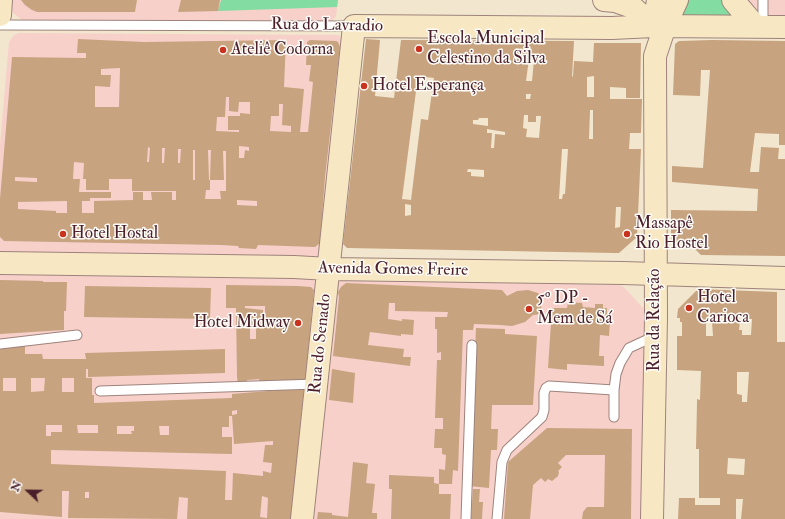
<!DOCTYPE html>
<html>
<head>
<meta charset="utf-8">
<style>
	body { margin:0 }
	#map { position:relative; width:785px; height:519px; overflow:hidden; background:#f2e7ce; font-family:"IM FELL Double Pica",serif }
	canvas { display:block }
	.north { position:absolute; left:8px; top:471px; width:40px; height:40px; -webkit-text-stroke:3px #fdfcf7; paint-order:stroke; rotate:292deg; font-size:11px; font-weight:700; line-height:16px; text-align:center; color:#4a1f2b }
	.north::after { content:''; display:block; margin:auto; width:14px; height:18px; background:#4a1f2b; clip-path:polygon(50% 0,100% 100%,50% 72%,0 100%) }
</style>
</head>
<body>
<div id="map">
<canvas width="785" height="519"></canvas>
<div class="north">N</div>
</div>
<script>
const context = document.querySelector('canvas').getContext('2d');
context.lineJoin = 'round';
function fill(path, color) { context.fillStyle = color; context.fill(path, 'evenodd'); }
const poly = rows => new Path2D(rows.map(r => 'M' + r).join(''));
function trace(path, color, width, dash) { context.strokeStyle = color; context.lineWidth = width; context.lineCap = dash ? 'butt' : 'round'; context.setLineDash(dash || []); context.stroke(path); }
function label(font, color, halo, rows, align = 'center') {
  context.font = font + ' "IM FELL Double Pica",serif'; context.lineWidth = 3; context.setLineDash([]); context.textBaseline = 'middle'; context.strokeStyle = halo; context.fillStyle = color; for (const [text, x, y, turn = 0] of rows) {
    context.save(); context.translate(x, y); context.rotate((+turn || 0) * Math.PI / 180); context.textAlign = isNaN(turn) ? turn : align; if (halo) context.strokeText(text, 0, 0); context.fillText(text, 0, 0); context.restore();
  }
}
fill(poly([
	[12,0,338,0,336,17,330,22,22,20,13,13,11,9],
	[732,0,785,0,785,18,761,18],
	[19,33,338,35,340,36,341,39,320,255,319,257,316,258,5,252,0,251,0,144,9,42,14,35],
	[0,273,311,279,316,282,295,519,0,519],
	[342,280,619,285,623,286,645,310,641,519,314,519,337,284]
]), '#f7d0ca');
fill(poly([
	[221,0,338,0,337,7,218,11],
	[681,0,721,0,736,16,677,16]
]), '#83dca1');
fill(poly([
	[21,0,137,0,135,12,37,12,32,10,25,5],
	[181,0,220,0,218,11,178,12],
	[78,39,144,42,286,40,284,87,304,89,300,132,308,132,313,82,309,81,311,65,306,65,307,42,310,40,336,41,338,42,340,47,325,177,320,243,315,247,258,245,256,249,239,248,238,246,221,245,4,241,0,237,0,199,12,57,86,58,86,53,77,53],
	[120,68,119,107,95,107,95,86,110,87,111,75,101,75,101,69],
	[226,97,229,97,229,111,238,112,239,102,250,102,250,114,240,113,240,116,228,116,228,130,239,130,239,132,216,131,217,117,225,117],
	[279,104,283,104,282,125,291,126,291,132,270,131,271,116,279,116],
	[239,146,249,147,249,151,245,150,244,158,239,158],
	[148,147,150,148,149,162,147,162],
	[162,148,165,148,164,163,162,163],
	[178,149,181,149,180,163,178,163],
	[193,150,195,150,195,180,193,180],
	[208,150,211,150,210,180,224,180,223,151,226,151,226,191,220,191,221,199,205,199,206,190,210,190,210,180,209,180],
	[74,162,84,163,83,179,86,179,86,190,109,190,109,179,132,179,132,191,176,191,176,200,172,200,172,192,151,192,152,200,143,200,143,192,133,192,133,200,94,201,94,213,82,213,82,201,90,201,90,198,111,198,111,192,79,192,80,179,73,179],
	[15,177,37,178,37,182,15,181],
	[237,200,257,201,257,206,237,205],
	[67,201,67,213,56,213,56,211,18,209,18,202],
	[366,39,380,40,375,96,394,98,401,40,574,41,572,77,573,76,574,61,593,62,594,43,641,43,640,98,626,98,626,88,610,87,610,99,642,99,641,133,630,133,629,149,641,149,637,237,619,253,614,253,347,248,343,244],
	[529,59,534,60,532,81,526,81],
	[418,76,434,78,428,120,421,119,411,200,402,199],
	[594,76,594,97,587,97,587,77],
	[526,94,531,94,530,99,526,99],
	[590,110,593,110,593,139,589,139],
	[524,115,528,115,528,122,536,122,536,116,541,116,539,138,526,137,527,129,523,128],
	[479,118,488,118,488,126,473,124,473,120,478,120],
	[487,129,505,132,505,135,495,134,494,148,491,148,492,133,487,133],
	[562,149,568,149,565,194,563,194,562,199,559,199],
	[468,169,484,170,484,177,471,176,471,172,467,172],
	[405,204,411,205,411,215,405,216],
	[616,207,621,207,620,227,615,228],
	[712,40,785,41,785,145,779,145,779,134,755,133,750,172,759,172,761,147,779,148,778,159,785,159,785,256,701,255,689,243,671,243,671,210,757,211,758,189,672,182,672,166,703,168,710,70,701,70,700,96,673,95,675,44,679,41],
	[0,280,43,281,43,282,67,282,66,311,64,311,64,330,0,334],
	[346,283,502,290,507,296,517,291,528,290,538,293,540,296,542,314,533,315,525,322,512,326,500,325,474,324,473,330,463,330,458,471,453,470,452,484,439,484,439,469,445,470,446,455,442,454,442,448,434,448,435,429,443,429,443,418,435,418,437,360,441,360,441,352,437,353,437,329,435,329,435,317,447,317,448,312,395,311,395,303,389,303,388,319,402,321,402,319,414,320,413,335,401,334,401,336,370,332,368,345,404,349,403,357,411,357,410,366,333,356,339,297,338,292,341,287],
	[226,285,298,286,311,287,314,290,305,381,260,384,259,379,247,380,247,385,238,386,237,377,236,308,226,308],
	[245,306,265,306,265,326,263,326,263,310,245,308],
	[250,326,256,326,256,339,250,339],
	[85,286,211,288,210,319,84,317],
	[698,289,777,292,777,342,785,342,785,519,741,519,743,499,736,499,736,519,678,519,679,498,695,498,695,505,720,505,720,498,699,498,699,449,696,449,697,403,697,399,700,400,701,371,677,370,677,336,682,336,682,322,680,322,680,318,677,318,678,309],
	[720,315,747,316,747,319,752,319,751,335,742,335,742,330,739,330,740,321,714,322,714,317,720,317],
	[706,322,712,322,713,336,706,336],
	[737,372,749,372,747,402,742,402,742,395,737,394],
	[728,458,745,459,744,475,727,474],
	[568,302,582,303,583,307,595,308,595,304,603,304,603,308,607,308,607,321,610,321,609,336,600,335,599,356,604,356,604,366,567,364,567,370,548,368,552,308,567,308],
	[476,328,505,329,505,334,537,336,533,405,492,405,491,429,498,429,497,450,491,450,489,488,469,486],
	[25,343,25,354,42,354,43,359,86,359,85,353,225,349,225,373,88,377,88,369,86,369,86,378,92,378,92,395,94,395,94,403,232,398,232,394,304,388,291,519,187,519,188,498,179,497,177,519,68,518,69,491,62,491,62,517,0,512,0,346],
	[3,378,16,378,16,391,3,391],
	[31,378,45,378,44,391,31,392],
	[62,378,74,378,74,392,62,392],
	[237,410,237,414,232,415,232,411],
	[232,415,234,444,273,441,273,445,265,445,263,462,272,463,271,473,263,471,263,476,233,473,232,500,225,500,226,471,51,464,51,450,232,454,232,437,222,437,222,427,229,427,229,416,232,416],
	[46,425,62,425,62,432,51,432,51,436,46,436],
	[77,425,98,425,98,433,78,433],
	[117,426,134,426,134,431,131,431,132,434,117,434],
	[159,426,169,426,169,435,160,435],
	[85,492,89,492,89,498,85,498],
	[262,496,268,498,267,518,260,517],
	[332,369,355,373,353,403,329,400],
	[547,428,632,429,631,519,582,519,583,512,587,507,604,507,605,455,566,455,558,463,562,467,558,471,559,472,558,476,552,481,548,479,545,482,541,478,533,485,530,519,504,519,508,462],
	[353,462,368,464,366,483,375,484,372,513,377,513,377,519,317,519,318,512,332,513,332,515,348,517],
	[389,475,434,477,434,483,439,484,439,494,451,494,450,519,391,519,392,489,389,489],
	[473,489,480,489,479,502,483,502,482,519,471,519]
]), '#c7a37f');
const lane = poly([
	[763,0,763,27],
	[0,25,354,26],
	[0,344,77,335],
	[100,391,317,384],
	[614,417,614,390,616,374,620,363,629,348,655,336],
	[466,519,472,345],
	[497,519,502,462,507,450,542,417,544,410,544,393,546,388,549,386,614,390]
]);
const secondary = poly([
	[604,0,615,1,632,7,654,26],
	[733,0,756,27],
	[0,15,1,0],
	[654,26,658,0],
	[0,263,294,267,329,269,623,273,785,278],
	[302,519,354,26,612,28,654,26,785,27],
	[652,519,656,318,655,56,665,26,677,0]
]);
trace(lane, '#9e837c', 11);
trace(secondary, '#9e837c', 24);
trace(lane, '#fff', 9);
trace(secondary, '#f7e8c3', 22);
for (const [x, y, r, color] of [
	[419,49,4,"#c8321e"],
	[223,50,4,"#c8321e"],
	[364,86,4,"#c8321e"],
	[63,234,4,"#c8321e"],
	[627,234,4,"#c8321e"],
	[689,308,4,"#c8321e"],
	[529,309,4,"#c8321e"],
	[298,323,4,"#c8321e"]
]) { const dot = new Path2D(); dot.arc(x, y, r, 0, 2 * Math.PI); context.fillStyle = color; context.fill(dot); trace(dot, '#fdfcf7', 1.5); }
label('17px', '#4a1f2b', '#fdfcf7', [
	["Rua do Lavradio",327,26,1],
	["Avenida Gomes Freire",393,270,1],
	["Rua da Relação",655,320,-90],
	["Rua do Senado",321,344,-84]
]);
label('17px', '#4a1f2b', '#fdfcf7', [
	["Escola Municipal",427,39],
	["Celestino da Silva",427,59],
	["Ateliê Codorna",231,50],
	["Hotel Esperança",372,86],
	["Massapê",635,224],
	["Rio Hostel",635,244],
	["Hotel Hostal",71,234],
	["Hotel",697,298],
	["Carioca",697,318],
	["5º DP -",537,299],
	["Mem de Sá",537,319],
	["Hotel Midway",290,323,"right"]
], 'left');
</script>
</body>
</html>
